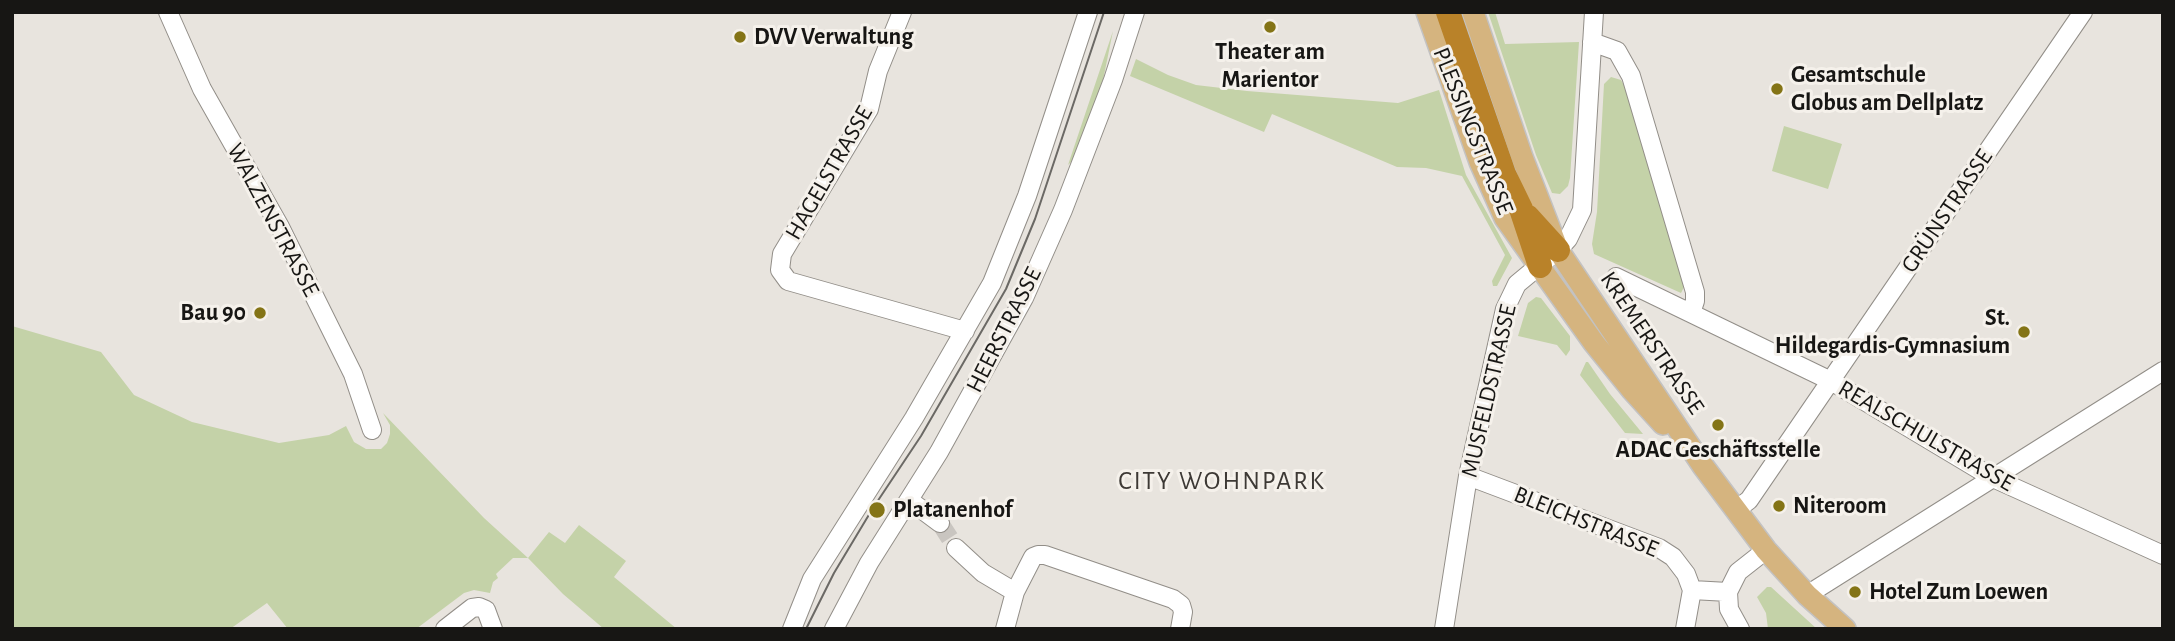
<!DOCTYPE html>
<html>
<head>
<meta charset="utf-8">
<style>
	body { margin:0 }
	#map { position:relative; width:2175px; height:641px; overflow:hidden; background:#e8e4de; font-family:"Alegreya Sans",sans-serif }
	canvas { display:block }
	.frame { position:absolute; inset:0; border:14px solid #171614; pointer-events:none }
</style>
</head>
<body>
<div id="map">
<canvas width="2175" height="641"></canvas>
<div class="frame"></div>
</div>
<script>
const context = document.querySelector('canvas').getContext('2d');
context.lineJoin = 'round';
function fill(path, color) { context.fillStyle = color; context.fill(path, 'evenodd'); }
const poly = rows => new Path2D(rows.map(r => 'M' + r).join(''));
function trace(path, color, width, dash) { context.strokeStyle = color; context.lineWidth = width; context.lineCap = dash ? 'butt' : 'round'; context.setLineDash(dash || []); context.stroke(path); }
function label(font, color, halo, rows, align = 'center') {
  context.font = font + ' "Alegreya Sans",sans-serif'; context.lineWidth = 6; context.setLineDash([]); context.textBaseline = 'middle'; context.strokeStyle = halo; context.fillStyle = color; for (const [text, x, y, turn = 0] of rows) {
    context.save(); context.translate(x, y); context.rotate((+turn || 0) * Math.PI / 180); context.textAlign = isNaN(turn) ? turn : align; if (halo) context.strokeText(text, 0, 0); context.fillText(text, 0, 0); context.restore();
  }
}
fill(poly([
	[1488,12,1495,12,1505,44,1579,42,1570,178,1568,186,1560,194,1552,193,1536,155],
	[1113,31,1101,90,1073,160,1068,165],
	[1136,59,1168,75,1196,85,1247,91,1398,103,1439,90,1466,175,1512,258,1497,286,1493,286,1492,281,1505,255,1462,176,1426,168,1397,167,1272,114,1264,132,1130,76],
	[1611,77,1621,80,1625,87,1684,287,1681,293,1594,254,1592,244,1597,212,1604,84],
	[1784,126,1842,144,1828,189,1772,171],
	[1536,297,1541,298,1570,336,1570,350,1566,356,1557,345,1518,336,1528,303],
	[12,326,101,352,134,395,192,422,279,443,329,435,346,426,354,442,366,449,381,449,387,443,390,434,390,425,383,413,484,518,528,558,549,532,565,543,579,525,626,561,614,577,677,629,604,629,563,594,528,558,513,558,496,574,498,578,493,582,490,593,474,590,464,593,416,629,288,629,267,603,230,629,12,629],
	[1586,362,1588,362,1610,394,1643,434,1625,433,1580,375],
	[1767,587,1771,587,1817,629,1768,629,1766,613,1757,597]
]), '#c4d2a8');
trace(poly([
	[940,523,956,548]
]), '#c9c5c0', 18, [18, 9]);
const minor = poly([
	[168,12,202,89,280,227,353,374,372,430],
	[902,12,878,71,869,109,782,254,780,270,788,281,965,331],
	[1592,42,1617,51,1631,76,1695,292,1695,301,1691,313],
	[1616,277,1831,381,1993,478,2163,555],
	[1468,476,1659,548,1673,557,1686,574,1692,590,1685,629],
	[909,500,940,523],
	[1736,510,1749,500,2083,12],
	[956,548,983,573,1015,592],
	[1692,590,1728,592],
	[1807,595,2163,371],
	[445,629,472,608,479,607,486,610,493,629],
	[792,629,812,579,914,418,992,283,1027,196,1088,12],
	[834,629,869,563,939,452,1024,298,1063,210,1113,80,1135,12],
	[1005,629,1015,592,1033,557,1038,555,1045,555,1173,599,1181,605,1183,612,1180,629],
	[1444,629,1468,476,1505,309,1517,284,1558,250,1568,239,1582,210,1594,12],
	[1740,629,1729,609,1728,592,1738,572,1766,550]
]);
const major = poly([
	[1427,12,1480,162,1505,218,1594,343,1632,390,1663,424],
	[1473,12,1522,157,1558,250,1703,466,1766,550,1807,595,1845,629]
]);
const highway = poly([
	[1448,12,1504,174,1521,209,1540,266],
	[1528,217,1558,250]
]);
trace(minor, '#928e88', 20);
trace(major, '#c3c2c2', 24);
trace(highway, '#c3c2c2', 27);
trace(minor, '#fff', 18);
trace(major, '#d5b47f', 21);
trace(highway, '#b98229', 24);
trace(poly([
	[806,629,834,573,873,508,921,436,1006,289,1035,219,1104,12]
]), '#6b6965', 2);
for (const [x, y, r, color] of [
	[1270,27,7,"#847416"],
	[740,37,7,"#847416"],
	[1777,89,7,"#847416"],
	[260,313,7,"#847416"],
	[2024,332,7,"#847416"],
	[1718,425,7,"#847416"],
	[1779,506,7,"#847416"],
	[877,510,9,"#847416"],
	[1855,592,7,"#847416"]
]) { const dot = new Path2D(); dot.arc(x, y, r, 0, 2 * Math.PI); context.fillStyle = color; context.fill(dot); trace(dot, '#f5f1eb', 2.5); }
label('bold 24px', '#171614', '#f5f1eb', [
	["DVV Verwaltung",754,37],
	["Theater am",1270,52,"center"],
	["Marientor",1270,80,"center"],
	["Gesamtschule",1791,75],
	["Globus am Dellplatz",1791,103],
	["Bau 90",246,313,"right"],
	["St.",2010,318,"right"],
	["Hildegardis-Gymnasium",2010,346,"right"],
	["ADAC Geschäftsstelle",1718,450,"center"],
	["Niteroom",1793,506],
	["Platanenhof",893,510],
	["Hotel Zum Loewen",1869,592]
], 'left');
label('24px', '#171614', '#f5f1eb', [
	["PLESSINGSTRASSE",1473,131,68],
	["HAGELSTRASSE",829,173,-60],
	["GRÜNSTRASSE",1947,211,-56],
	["WALZENSTRASSE",273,220,62],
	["HEERSTRASSE",1004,330,-63],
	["KREMERSTRASSE",1652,343,56],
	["MUSFELDSTRASSE",1489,391,-77],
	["REALSCHULSTRASSE",1926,436,30],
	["BLEICHSTRASSE",1586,522,22]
]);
context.letterSpacing = '2px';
label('26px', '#3d3935', '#f5f1eb', [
	["CITY WOHNPARK",1222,481]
]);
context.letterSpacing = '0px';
</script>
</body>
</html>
